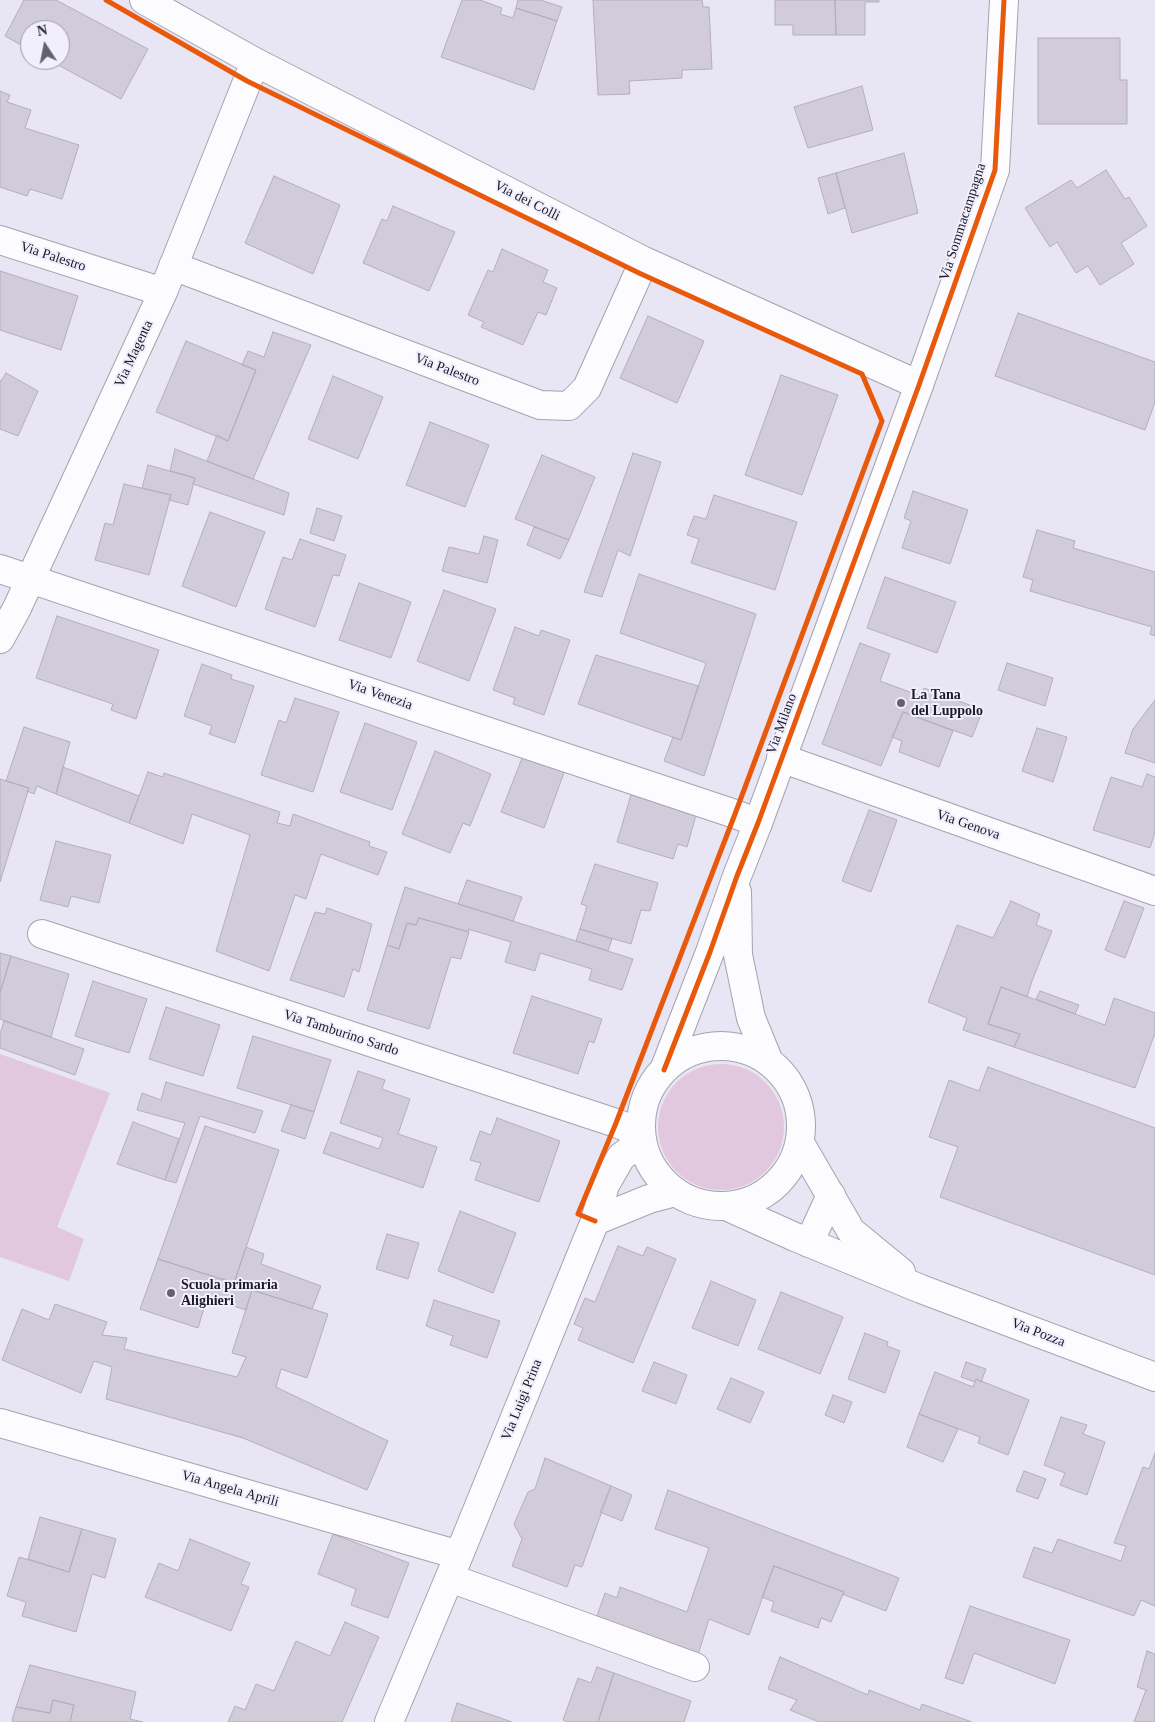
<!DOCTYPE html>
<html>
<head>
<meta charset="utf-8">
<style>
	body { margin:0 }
	#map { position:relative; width:1155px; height:1722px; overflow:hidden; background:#e8e5f4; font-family:Georgia,serif }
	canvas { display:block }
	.north { position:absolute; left:20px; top:20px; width:50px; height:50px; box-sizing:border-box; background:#f1eefe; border:1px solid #9c99a7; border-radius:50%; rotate:349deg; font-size:14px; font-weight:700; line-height:20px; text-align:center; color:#1c1a24 }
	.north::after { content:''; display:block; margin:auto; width:18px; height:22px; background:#63616d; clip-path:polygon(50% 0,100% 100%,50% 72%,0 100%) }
</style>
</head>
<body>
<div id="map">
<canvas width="1155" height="1722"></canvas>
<div class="north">N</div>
</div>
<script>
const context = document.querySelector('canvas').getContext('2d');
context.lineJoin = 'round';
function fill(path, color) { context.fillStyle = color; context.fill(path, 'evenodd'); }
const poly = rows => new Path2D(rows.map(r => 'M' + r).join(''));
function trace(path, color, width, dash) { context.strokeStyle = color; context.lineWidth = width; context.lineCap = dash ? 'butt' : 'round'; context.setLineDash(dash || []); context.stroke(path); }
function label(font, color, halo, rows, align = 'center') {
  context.font = font + ' Georgia,serif'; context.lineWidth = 4; context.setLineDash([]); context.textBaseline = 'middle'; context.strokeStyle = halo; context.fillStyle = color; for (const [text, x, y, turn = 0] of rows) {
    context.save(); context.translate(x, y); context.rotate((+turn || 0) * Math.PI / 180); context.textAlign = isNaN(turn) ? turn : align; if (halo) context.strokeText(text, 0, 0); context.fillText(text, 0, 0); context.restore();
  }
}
fill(poly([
	[0,1054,110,1093,57,1227,84,1239,69,1281,0,1257],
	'658 1127a63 63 0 1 1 126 0a63 63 0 1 1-126 0Z'
]), '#e1c8df');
const building = poly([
	[24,0,56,0,148,49,121,99,49,60,60,60,60,30,30,30,30,50,5,36,24,0],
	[462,0,480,0,502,8,500,14,513,18,516,8,557,21,534,90,441,57,462,0],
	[518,0,540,0,562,7,557,21,516,8,518,0],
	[593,0,702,0,703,7,709,7,712,69,682,70,682,78,629,81,630,94,598,95,593,0],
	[775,0,835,0,836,35,793,35,793,25,775,25,775,0],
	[835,0,879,0,879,2,865,2,865,35,836,35,835,0],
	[1038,38,1120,38,1120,80,1127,80,1127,124,1038,124,1038,38],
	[862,86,873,130,808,148,794,107,862,86],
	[0,91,10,95,7,102,31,110,25,128,79,145,62,199,30,189,27,196,0,187,0,91],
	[904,153,918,213,852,233,836,173,904,153],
	[1106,170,1125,199,1129,197,1147,226,1121,243,1134,264,1100,285,1088,266,1076,273,1057,242,1050,247,1025,208,1071,180,1077,188,1106,170],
	[836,173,845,208,828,214,818,178,836,173],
	[274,176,340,205,313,274,245,243,274,176],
	[393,206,455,232,429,291,363,263,382,219,387,221,393,206],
	[502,249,548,270,543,282,557,288,546,315,538,312,523,345,481,327,484,322,468,315,488,270,493,272,502,249],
	[0,271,78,296,61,350,0,330,0,271],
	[1018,313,1155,362,1155,402,1145,430,995,376,1018,313],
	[648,316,704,341,677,403,620,378,648,316],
	[273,332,311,345,253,479,207,461,217,435,228,441,256,370,242,365,248,351,264,357,273,332],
	[186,341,256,370,228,441,156,412,186,341],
	[6,373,38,391,18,436,0,429,0,380,1,381,6,373],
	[781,375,838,395,802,495,745,475,781,375],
	[333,376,383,397,358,459,308,439,333,376],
	[430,422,489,445,465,507,406,485,430,422],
	[175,449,289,493,284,515,193,484,195,478,170,471,175,449],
	[633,453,661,462,630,556,618,550,602,597,584,592,633,453],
	[542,455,595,477,569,540,515,519,542,455],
	[148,465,195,478,188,505,169,500,171,495,142,488,148,465],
	[124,484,171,495,149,575,95,560,105,523,113,525,124,484],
	[913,491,968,510,950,564,902,548,911,521,904,518,913,491],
	[714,495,797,522,775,590,691,563,699,539,687,535,694,516,706,519,714,495],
	[317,508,342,516,334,541,310,533,317,508],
	[210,512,265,532,236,607,182,586,210,512],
	[534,527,569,540,560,559,527,545,534,527],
	[1037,530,1075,541,1073,548,1155,572,1155,636,1150,634,1152,627,1030,591,1033,580,1023,577,1037,530],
	[484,536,498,540,487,583,442,571,449,547,479,554,484,536],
	[300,539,346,555,339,576,333,575,315,627,265,609,283,557,292,560,300,539],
	[639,574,756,614,704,776,664,761,673,737,681,740,706,663,620,633,639,574],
	[885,577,956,602,937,653,867,628,885,577],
	[359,583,411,602,391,658,339,640,359,583],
	[444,590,496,609,469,681,417,661,444,590],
	[57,616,159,650,136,719,111,710,113,704,36,678,57,616],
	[515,627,539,636,541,630,570,640,544,715,513,704,515,698,493,690,515,627],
	[860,643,890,654,880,681,921,696,924,688,983,710,972,737,903,712,881,766,822,744,860,643],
	[596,655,698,686,681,740,578,704,596,655],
	[1007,663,1053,678,1045,706,998,690,1007,663],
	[202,664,232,675,231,679,254,686,235,743,209,734,212,726,184,716,202,664],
	[295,698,339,712,313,792,261,775,279,720,286,723,295,698],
	[1155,700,1155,763,1125,753,1133,729,1155,700],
	[903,712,953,731,939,767,899,752,902,741,892,737,903,712],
	[365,723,417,742,392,810,340,792,365,723],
	[24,727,70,742,56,794,37,786,34,794,27,791,29,788,6,781,24,727],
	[1037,728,1067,737,1053,782,1022,771,1037,728],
	[435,751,491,774,470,826,463,823,450,853,402,834,435,751],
	[524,753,566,767,544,828,501,812,524,753],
	[63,767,139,796,129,823,56,794,63,767],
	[148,772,163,777,164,773,280,812,277,823,290,826,293,814,370,842,369,846,387,852,378,875,321,854,306,899,295,895,269,971,216,951,250,835,192,814,183,844,129,823,148,772],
	[1147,774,1155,777,1155,832,1150,848,1093,830,1111,777,1142,787,1147,774],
	[0,779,29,788,0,882,0,779],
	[633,788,698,808,687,847,678,844,673,859,617,842,633,788],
	[869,810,897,820,871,892,842,881,869,810],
	[56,841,111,855,99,903,71,896,68,907,40,900,56,841],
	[595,864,658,883,650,911,641,910,631,944,580,929,587,906,581,904,595,864],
	[467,880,522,897,513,921,458,904,467,880],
	[405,887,633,959,622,990,589,980,592,969,540,953,535,971,505,962,511,942,468,929,469,932,419,918,416,925,407,923,399,949,387,945,405,887],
	[1011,901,1040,914,1036,925,1052,931,1032,981,1027,997,1001,987,988,1024,1020,1034,1014,1047,963,1030,967,1018,928,1002,957,925,993,938,1011,901],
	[1124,901,1144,908,1125,958,1105,950,1124,901],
	[327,908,372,924,359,972,353,969,344,997,290,980,315,912,325,914,327,908],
	[419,918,469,932,461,959,451,957,429,1029,367,1010,387,945,399,949,407,923,416,925,419,918],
	[580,929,612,939,608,951,576,941,580,929],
	[0,953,11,956,0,993,0,953],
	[11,956,69,974,51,1037,0,1019,0,993,11,956],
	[93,981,147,999,129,1053,75,1036,93,981],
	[1001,987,1105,1025,1114,998,1155,1013,1155,1033,1135,1088,1014,1047,1020,1034,988,1024,1001,987],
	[1040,991,1079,1005,1075,1014,1036,999,1040,991],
	[532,996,602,1019,594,1043,589,1041,578,1074,513,1053,532,996],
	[166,1007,220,1025,203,1076,149,1059,166,1007],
	[4,1021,84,1049,75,1075,0,1048,0,1034,4,1021],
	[253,1036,331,1060,314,1112,237,1088,253,1036],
	[988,1067,1155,1128,1155,1275,940,1197,958,1147,929,1137,949,1080,979,1091,988,1067],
	[358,1071,385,1080,382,1089,410,1099,398,1134,437,1147,423,1188,323,1153,331,1132,379,1149,383,1138,340,1123,358,1071],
	[166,1082,263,1111,255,1133,200,1116,176,1183,165,1180,185,1123,137,1110,142,1093,161,1100,166,1082],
	[291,1105,314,1112,305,1139,281,1131,291,1105],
	[497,1118,560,1141,539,1202,475,1180,481,1163,470,1160,480,1131,491,1135,497,1118],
	[133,1122,179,1139,165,1180,117,1164,133,1122],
	[205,1126,279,1150,234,1283,158,1259,205,1126],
	[460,1211,516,1233,493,1293,438,1271,460,1211],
	[387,1234,419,1243,408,1279,376,1269,387,1234],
	[618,1246,643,1256,647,1247,676,1259,633,1363,578,1340,583,1328,574,1324,585,1298,595,1302,618,1246],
	[246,1247,264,1254,261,1264,321,1286,312,1309,252,1290,246,1310,207,1298,198,1328,140,1309,158,1259,234,1283,246,1247],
	[711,1281,756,1300,738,1346,692,1328,711,1281],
	[252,1290,328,1314,307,1378,281,1369,276,1387,388,1441,367,1490,243,1438,106,1399,112,1367,94,1361,81,1393,2,1360,22,1309,49,1320,55,1304,107,1322,102,1335,127,1338,124,1349,237,1377,246,1357,232,1353,252,1290],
	[781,1292,843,1317,820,1374,758,1349,781,1292],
	[434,1300,500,1321,487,1358,450,1345,453,1336,426,1326,434,1300],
	[865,1333,888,1342,887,1346,900,1351,885,1393,848,1379,865,1333],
	[654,1362,687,1375,676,1404,642,1391,654,1362],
	[966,1362,986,1369,981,1382,976,1379,975,1382,961,1377,966,1362],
	[935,1372,973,1387,976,1379,1029,1400,1008,1455,978,1443,980,1437,919,1414,935,1372],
	[731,1378,764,1392,750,1423,717,1409,731,1378],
	[833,1395,852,1402,844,1423,825,1415,833,1395],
	[919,1414,958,1429,943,1462,907,1447,919,1414],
	[1061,1417,1087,1425,1083,1434,1105,1442,1087,1495,1060,1485,1065,1473,1044,1465,1061,1417],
	[1155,1453,1155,1606,1141,1600,1134,1616,1023,1577,1034,1547,1052,1553,1058,1539,1121,1561,1126,1546,1114,1543,1143,1467,1149,1469,1155,1453],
	[545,1458,611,1486,582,1567,575,1565,567,1587,512,1566,522,1539,514,1524,528,1492,535,1489,545,1458],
	[1024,1471,1046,1479,1038,1499,1016,1491,1024,1471],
	[611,1486,632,1495,622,1521,600,1512,611,1486],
	[668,1490,899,1578,886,1611,842,1594,844,1592,774,1566,749,1635,709,1619,698,1655,597,1616,605,1593,617,1598,620,1587,687,1612,709,1548,655,1529,668,1490],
	[40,1517,82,1529,69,1572,28,1559,40,1517],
	[82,1529,116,1539,105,1578,92,1574,76,1632,22,1616,26,1602,7,1596,19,1557,69,1572,82,1529],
	[333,1534,409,1563,388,1618,351,1605,356,1589,318,1574,333,1534],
	[190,1539,250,1563,241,1584,249,1587,231,1631,145,1597,159,1563,178,1571,190,1539],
	[774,1566,844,1592,831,1622,821,1618,818,1628,771,1611,774,1602,762,1597,774,1566],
	[970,1606,1070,1640,1055,1684,974,1653,963,1684,945,1678,970,1606],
	[345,1622,379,1637,342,1722,228,1722,235,1706,245,1710,256,1684,274,1691,296,1641,330,1656,345,1622],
	[1147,1651,1155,1654,1155,1722,1134,1722,1146,1690,1137,1687,1147,1651],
	[780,1657,868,1695,869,1690,920,1710,922,1704,972,1722,819,1722,790,1710,797,1700,768,1689,780,1657],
	[30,1665,136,1692,130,1719,143,1722,70,1722,74,1705,53,1700,50,1713,16,1707,30,1665],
	[597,1667,614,1673,598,1722,568,1722,563,1720,578,1678,591,1683,597,1667],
	[614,1673,691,1701,684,1722,598,1722,614,1673],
	[53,1700,74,1705,70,1722,13,1722,12,1720,16,1707,50,1713,53,1700],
	[457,1703,512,1722,451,1722,457,1703]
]);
fill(building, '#d2cbd9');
trace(building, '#b3afba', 1);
const street = poly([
	[144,0,255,62,644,261,919,385],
	[0,240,163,292],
	[173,266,540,405,569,406,587,388,644,261],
	[0,569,735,814,758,823],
	[0,639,17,608,163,292,255,62],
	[781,758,1155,891],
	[42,934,616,1123,640,1133],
	[595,1221,649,1199,675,1192],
	[809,1243,831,1195],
	[0,1423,459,1555],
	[450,1578,695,1667],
	[389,1722,459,1555,595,1221,605,1185,621,1157,642,1141]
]);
const secondary = poly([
	[737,892,738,955,751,1018,769,1062],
	'641 1126a80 80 0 1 1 160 0a80 80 0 1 1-160 0Z',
	[664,1070,710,952,737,876,758,823,919,385,995,170,1004,0],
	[800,1143,851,1231,901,1272],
	[726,1206,795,1237,921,1289,1155,1377]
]);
trace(street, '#a5a3af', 30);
trace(secondary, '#a5a3af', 30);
trace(street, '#fcfbfd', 28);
trace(secondary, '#fcfbfd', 28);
trace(poly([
	[106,0,247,81,639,273,862,374,882,421,735,814,616,1123,578,1214,595,1221],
	[664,1070,710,952,737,876,758,823,919,385,995,170,1004,0]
]), '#e8590c', 5);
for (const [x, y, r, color] of [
	[901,703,5,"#63616d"],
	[171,1293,5,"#63616d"]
]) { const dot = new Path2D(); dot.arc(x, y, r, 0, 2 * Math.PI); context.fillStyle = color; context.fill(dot); trace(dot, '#f1eefe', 2); }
label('14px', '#1c1a24', '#f1eefe', [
	["Via dei Colli",527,201,27],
	["Via Sommacampagna",963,222,-72],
	["Via Palestro",53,257,18],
	["Via Magenta",134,354,-65],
	["Via Palestro",447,370,21],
	["Via Venezia",380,695,19],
	["Via Milano",782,724,-70],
	["Via Genova",968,825,19],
	["Via Tamburino Sardo",341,1033,18],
	["Via Pozza",1038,1333,21],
	["Via Luigi Prina",522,1400,-68],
	["Via Angela Aprili",230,1489,16]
]);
label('bold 14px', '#1c1a24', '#f1eefe', [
	["La Tana",911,695],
	["del Luppolo",911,711],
	["Scuola primaria",181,1285],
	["Alighieri",181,1301]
], 'left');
</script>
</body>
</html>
